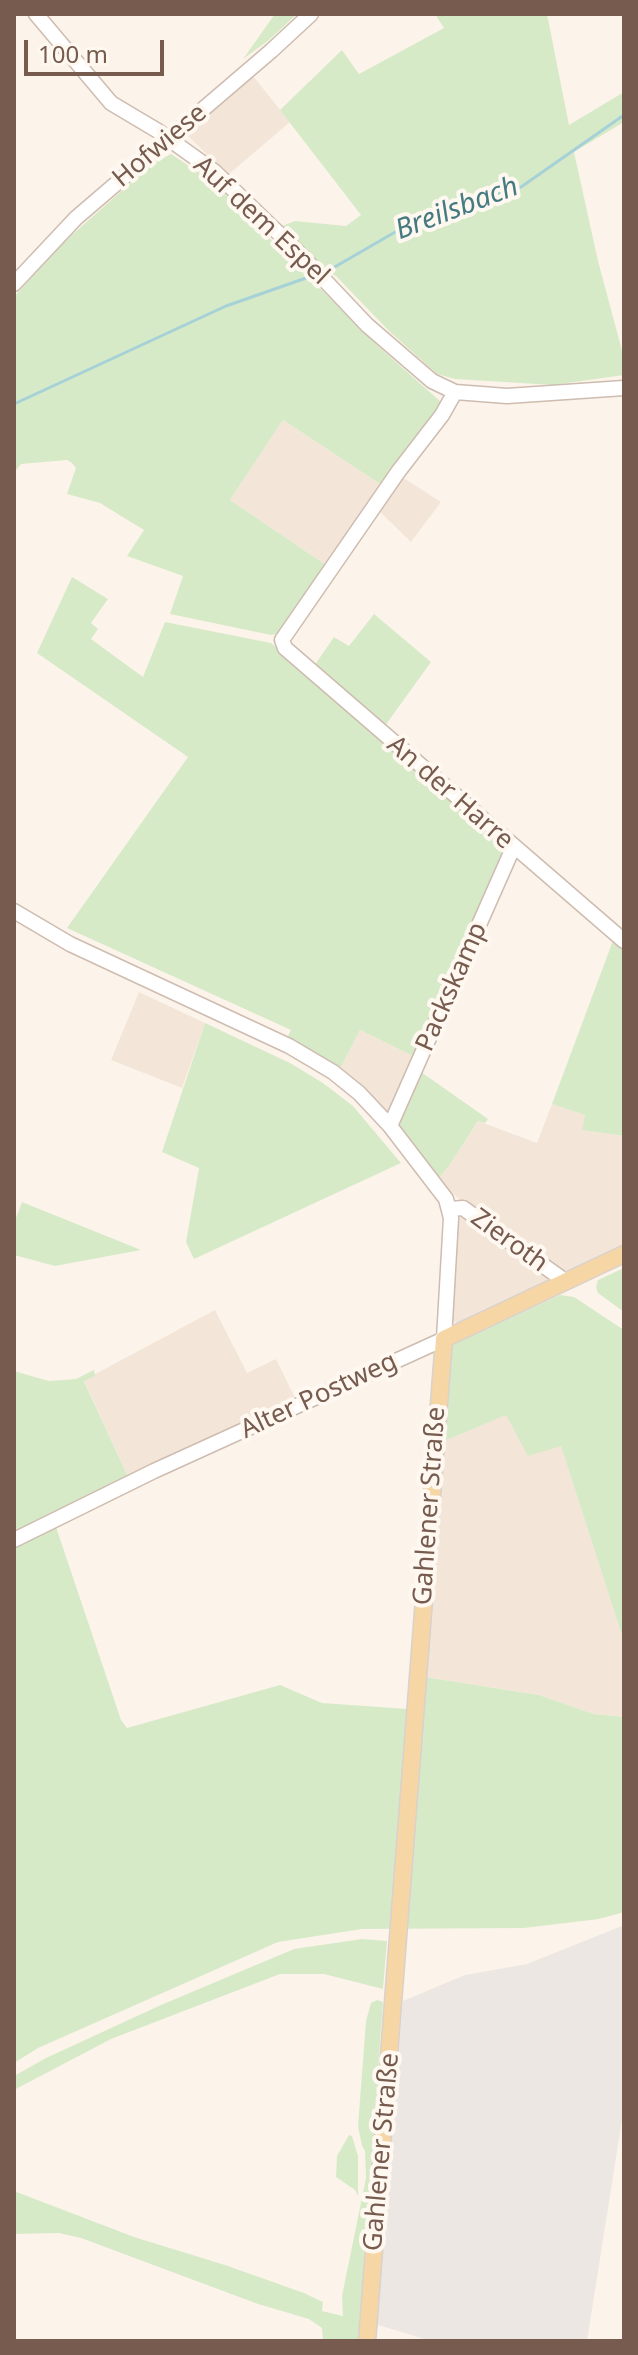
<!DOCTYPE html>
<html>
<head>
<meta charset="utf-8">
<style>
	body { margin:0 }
	#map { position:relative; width:638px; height:2355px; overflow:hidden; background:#fcf4ea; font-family:"Noto Sans",sans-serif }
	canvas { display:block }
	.frame { position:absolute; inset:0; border:16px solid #765b4e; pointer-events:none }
	.scale { position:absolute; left:24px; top:40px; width:140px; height:36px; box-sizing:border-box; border:4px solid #765b4e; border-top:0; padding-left:10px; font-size:24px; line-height:28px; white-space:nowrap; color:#765b4e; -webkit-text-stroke:6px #fef8f1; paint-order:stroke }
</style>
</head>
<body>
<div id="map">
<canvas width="638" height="2355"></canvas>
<div class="frame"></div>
<div class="scale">100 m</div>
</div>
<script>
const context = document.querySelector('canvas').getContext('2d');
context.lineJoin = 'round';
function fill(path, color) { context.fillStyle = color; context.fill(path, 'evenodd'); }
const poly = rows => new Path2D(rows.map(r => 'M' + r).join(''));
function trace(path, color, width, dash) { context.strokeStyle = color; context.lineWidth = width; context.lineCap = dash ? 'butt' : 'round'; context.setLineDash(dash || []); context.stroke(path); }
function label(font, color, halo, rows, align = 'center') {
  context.font = font + ' "Noto Sans",sans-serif'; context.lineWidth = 8; context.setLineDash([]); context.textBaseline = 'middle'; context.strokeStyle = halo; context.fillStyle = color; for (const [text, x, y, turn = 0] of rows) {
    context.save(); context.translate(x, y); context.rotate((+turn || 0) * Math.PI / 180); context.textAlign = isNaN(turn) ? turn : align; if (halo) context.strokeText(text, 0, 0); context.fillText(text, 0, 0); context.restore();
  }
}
fill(poly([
	[253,76,290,122,228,175,188,136,189,131],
	[283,420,383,486,326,565,230,500],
	[399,475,441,502,411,542,377,509],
	[139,992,205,1023,182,1088,111,1060],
	[360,1030,419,1059,390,1114,386,1113,340,1069],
	[552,1104,585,1115,583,1130,624,1136,624,1247,566,1276,465,1205,438,1179,449,1166,478,1121,537,1143],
	[464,1215,551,1277,551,1280,461,1324,452,1321,451,1317,458,1219],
	[215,1310,247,1373,276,1359,296,1400,128,1477,84,1380],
	[506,1414,561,1445,624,1642,624,1717,594,1714,539,1695,425,1677,442,1442]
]), '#f3e6d9');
fill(poly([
	[624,1925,624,2107,587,2341,431,2341,375,2324,403,2001,465,1975,527,1964]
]), '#ede7e3');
fill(poly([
	[275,14,297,14,269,40,243,59],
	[435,14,547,14,569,125,624,92,624,122,574,152,598,261,624,358,624,375,553,385,455,379,437,374,388,330,336,276,323,270,282,226,295,221,346,226,361,215,280,110,342,50,359,74,444,28],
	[171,154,212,181,379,347,441,402,383,486,283,420,230,500,326,565,277,634,271,635,170,614,183,576,127,556,144,530,100,503,67,494,76,468,72,463,67,460,21,464,14,473,14,297,65,241,152,164],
	[72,577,108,599,91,623,98,629,91,639,143,677,165,622,271,643,502,844,503,857,419,1059,360,1030,340,1069,286,1040,291,1030,67,928,188,757,37,653],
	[374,614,431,662,382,730,312,669,334,637,349,646],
	[614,938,624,946,624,1136,582,1130,585,1115,552,1104],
	[205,1023,290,1063,323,1083,353,1106,401,1163,194,1259,186,1242,199,1168,162,1152],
	[421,1072,488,1119,485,1123,478,1121,449,1166,438,1179,396,1125],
	[22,1202,141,1250,55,1266,14,1255,14,1223],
	[624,1268,624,1312,598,1293,596,1287,598,1280],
	[560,1295,574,1297,624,1330,624,1642,561,1446,528,1456,506,1415,442,1442,449,1351,456,1342,462,1336,466,1338],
	[94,1370,95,1376,84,1381,128,1477,14,1535,14,1371,49,1381,76,1379],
	[56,1527,121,1720,127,1728,280,1685,322,1703,422,1710,425,1677,539,1695,594,1714,624,1717,624,1912,599,1919,524,1928,362,1929,278,1942,38,2048,14,2063,14,1546],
	[362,1939,387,1941,383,1989,324,1974,280,1974,111,2039,14,2090,14,2076,46,2058,161,2005,294,1949],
	[377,2000,383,2002,358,2341,323,2341,322,2328,309,2319,258,2304,81,2238,59,2233,14,2234,14,2191,134,2237,225,2265,304,2293,323,2302,322,2311,343,2316,342,2296,366,2178,365,2151,362,2146,358,2126,366,2021,371,2003],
	[349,2135,352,2136,358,2156,358,2196,355,2190,336,2177,337,2156]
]), '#d7eac8');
trace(poly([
	[326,272,416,220,521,187,624,115],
	[14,404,226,306,312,276]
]), '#a5d1d7', 3);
const minor = poly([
	[36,14,111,103,158,131,215,172,298,252,367,325,432,381,455,392,507,396,624,388],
	[14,284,76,218,271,51,311,14],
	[455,392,442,415,398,472,282,640,285,648,624,941],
	[14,911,70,944,289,1046,333,1072,359,1093,390,1126,446,1199,451,1218,444,1339,154,1471,14,1540],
	[390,1126,513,848],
	[450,1209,463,1208,565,1281]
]);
const major = poly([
	[367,2341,444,1339,624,1254]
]);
trace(minor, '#cebcb0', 17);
trace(major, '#d9d1cd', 19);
trace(minor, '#fff', 14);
trace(major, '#f7d6a6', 16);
label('26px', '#765b4e', '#fef8f1', [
	["Hofwiese",160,146,-40],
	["Auf dem Espel",261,221,43],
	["An der Harre",450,793,41],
	["Packskamp",452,987,-66],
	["Zieroth",509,1241,36],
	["Alter Postweg",319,1396,-25],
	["Gahlener Straße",430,1506,-86],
	["Gahlener Straße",382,2152,-85]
]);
label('italic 28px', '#457a81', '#fef8f1', [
	["Breilsbach",457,209,-21]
]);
</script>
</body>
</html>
